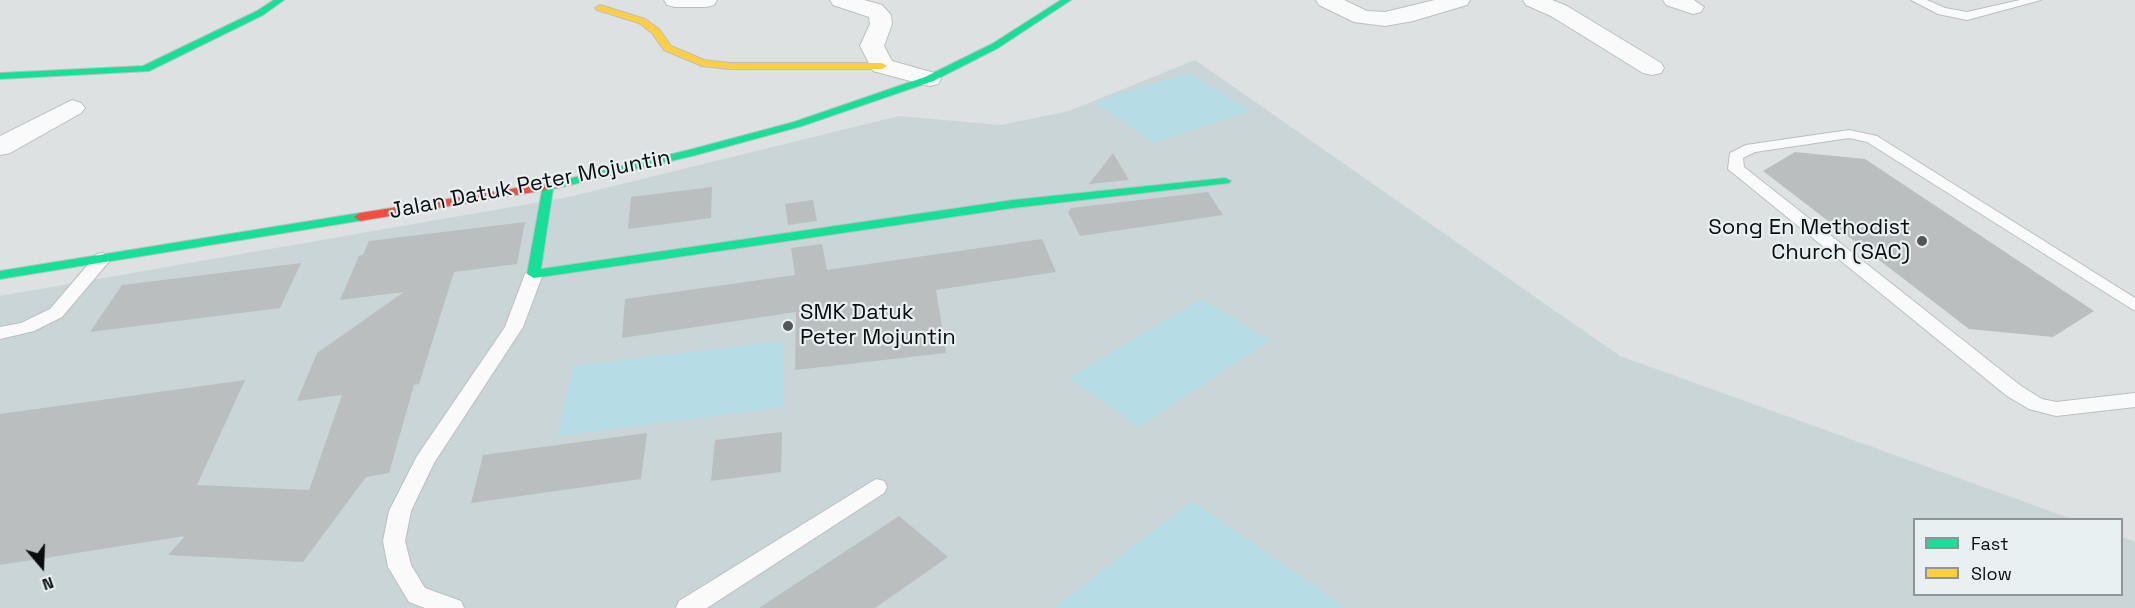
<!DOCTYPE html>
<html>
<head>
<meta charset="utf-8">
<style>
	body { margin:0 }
	#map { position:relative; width:2135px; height:608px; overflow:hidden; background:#dde1e2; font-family:"Space Grotesk",sans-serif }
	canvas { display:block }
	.legend { position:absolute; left:1913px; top:518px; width:210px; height:78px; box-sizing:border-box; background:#e8f0f2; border:2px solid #8f9597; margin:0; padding:8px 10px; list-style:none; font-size:18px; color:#0a0d0e }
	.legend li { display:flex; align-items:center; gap:12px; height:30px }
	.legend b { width:30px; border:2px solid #8f9597 }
	.north { position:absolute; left:12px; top:536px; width:60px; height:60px; -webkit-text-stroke:4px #e8f0f2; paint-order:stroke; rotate:161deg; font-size:16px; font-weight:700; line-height:24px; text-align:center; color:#0a0d0e }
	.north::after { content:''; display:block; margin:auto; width:21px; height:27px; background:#0a0d0e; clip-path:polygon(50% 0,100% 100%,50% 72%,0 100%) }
</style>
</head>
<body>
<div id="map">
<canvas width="2135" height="608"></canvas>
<ul class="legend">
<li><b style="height:8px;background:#16e098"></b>Fast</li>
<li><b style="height:8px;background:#ffcf43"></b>Slow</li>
</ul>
<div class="north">N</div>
</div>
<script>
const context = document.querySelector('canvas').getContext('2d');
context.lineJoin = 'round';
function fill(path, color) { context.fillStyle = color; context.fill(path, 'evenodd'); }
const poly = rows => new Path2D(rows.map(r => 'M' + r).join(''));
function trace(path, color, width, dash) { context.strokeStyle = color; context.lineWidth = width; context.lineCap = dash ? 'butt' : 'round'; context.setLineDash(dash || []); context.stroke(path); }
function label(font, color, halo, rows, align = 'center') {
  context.font = font + ' "Space Grotesk",sans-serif'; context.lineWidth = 4.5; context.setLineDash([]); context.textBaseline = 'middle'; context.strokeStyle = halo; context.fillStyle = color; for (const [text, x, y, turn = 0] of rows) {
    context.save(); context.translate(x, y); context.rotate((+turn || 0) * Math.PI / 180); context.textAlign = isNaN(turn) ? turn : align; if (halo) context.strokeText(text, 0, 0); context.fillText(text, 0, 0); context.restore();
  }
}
fill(poly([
	[1195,60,1620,356,2072,519,1914,520,1914,594,2122,594,2122,537,2135,542,2135,608,0,608,0,296,569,197,899,116,1001,125,1069,111]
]), '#cad5d8');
fill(poly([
	[1189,73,1251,111,1154,143,1094,102],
	[1201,299,1270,340,1139,427,1069,378],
	[784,341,784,407,558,436,573,366],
	[1192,501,1346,608,1054,608]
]), '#b6dce6');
fill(poly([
	[1795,152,1865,159,2094,311,2053,337,1969,329,1763,171],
	[1113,153,1129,180,1089,184],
	[712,187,711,218,628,229,631,197],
	[1208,192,1223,215,1080,236,1068,212,1071,208],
	[813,200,817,221,788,225,785,204],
	[525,222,517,264,454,272,419,384,414,385,389,473,366,477,303,562,168,555,185,536,0,565,0,414,245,380,197,485,309,490,342,395,297,401,317,353,404,292,340,300,359,256,363,255,369,241],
	[1042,239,1056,272,936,290,946,353,795,370,796,312,622,338,625,299,795,275,791,248,822,244,827,270],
	[301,263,280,308,90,332,122,285],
	[782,432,781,472,711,481,715,440],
	[647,433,641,479,471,503,483,455],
	[899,516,948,557,875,608,759,608]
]), '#babebf');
const lane = poly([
	[1911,0,1927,0,1945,8,1967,12,2020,0,2041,0,1967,20,1938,14,1911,0],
	[1849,130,1877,136,2135,298,2135,311,1867,142,1849,138,1755,152,1743,158,1744,167,2021,386,2042,399,2056,402,2135,393,2135,407,2056,416,2029,409,2007,396,1728,169,1730,153,1746,145,1849,130],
	[103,253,112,258,62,317,34,331,0,339,0,327,21,323,50,309,97,254,103,253],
	[534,269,543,274,523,327,434,463,411,511,405,541,411,565,425,588,461,601,464,608,425,608,409,602,388,567,383,541,389,511,417,456,505,327,525,274,534,269],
	[876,479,884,481,887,487,884,493,707,608,676,608,679,601,876,479]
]);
const street = poly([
	[664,0,717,0,714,5,706,7,675,7,667,5,664,0],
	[830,0,864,0,882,5,891,15,892,24,884,46,892,61,938,74,941,79,938,84,929,86,873,71,860,46,870,24,869,17,833,5,830,0],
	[1316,0,1344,0,1367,11,1385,12,1435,0,1470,0,1467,5,1413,21,1385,26,1354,22,1319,5,1316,0],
	[1523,0,1552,0,1567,6,1661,63,1664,68,1661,73,1652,75,1643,73,1551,16,1526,5,1523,0],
	[1663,0,1694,0,1704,7,1701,12,1693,14,1666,5,1663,0],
	[72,100,81,103,85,108,81,113,10,153,0,155,0,136,72,100]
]);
const fast = poly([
	[274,0,284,0,263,15,149,71,0,79,0,73,143,66,257,11,274,0],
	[1061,0,1071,0,998,48,933,81,802,126,696,155,553,189,541,269,1013,200,1225,178,1231,181,1229,183,1013,208,534,278,527,274,543,185,689,150,794,122,925,77,992,44,1061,0],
	[360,213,366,217,364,220,0,279,0,271,360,213]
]);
const slow = poly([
	[600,5,645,19,659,29,671,46,704,60,729,63,882,63,887,66,882,69,729,69,702,66,664,50,652,33,639,23,597,10,595,8,600,5]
]);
const jam = poly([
	[548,183,554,187,552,189,360,221,354,217,360,213,548,183]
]);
trace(lane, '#bcbfc0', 2);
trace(street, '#bcbfc0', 2);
trace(fast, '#bcbfc0', 2);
trace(slow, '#bcbfc0', 2);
trace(jam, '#bcbfc0', 2);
fill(lane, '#fafafb');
fill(street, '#fafafb');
fill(fast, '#16e098');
fill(slow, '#ffcf43');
fill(jam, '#f24e42');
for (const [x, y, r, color] of [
	[1922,241,6,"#545758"],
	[788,326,6,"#545758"]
]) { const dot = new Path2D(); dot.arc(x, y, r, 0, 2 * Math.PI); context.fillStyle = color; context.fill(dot); trace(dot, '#e8f0f2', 2); }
label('22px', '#0a0d0e', '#e8f0f2', [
	["Jalan Datuk Peter Mojuntin",530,185,-11]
]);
label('22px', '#0a0d0e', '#e8f0f2', [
	["Song En Methodist",1910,228],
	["Church (SAC)",1910,253],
	["SMK Datuk",800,313,"left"],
	["Peter Mojuntin",800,338,"left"]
], 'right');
</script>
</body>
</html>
